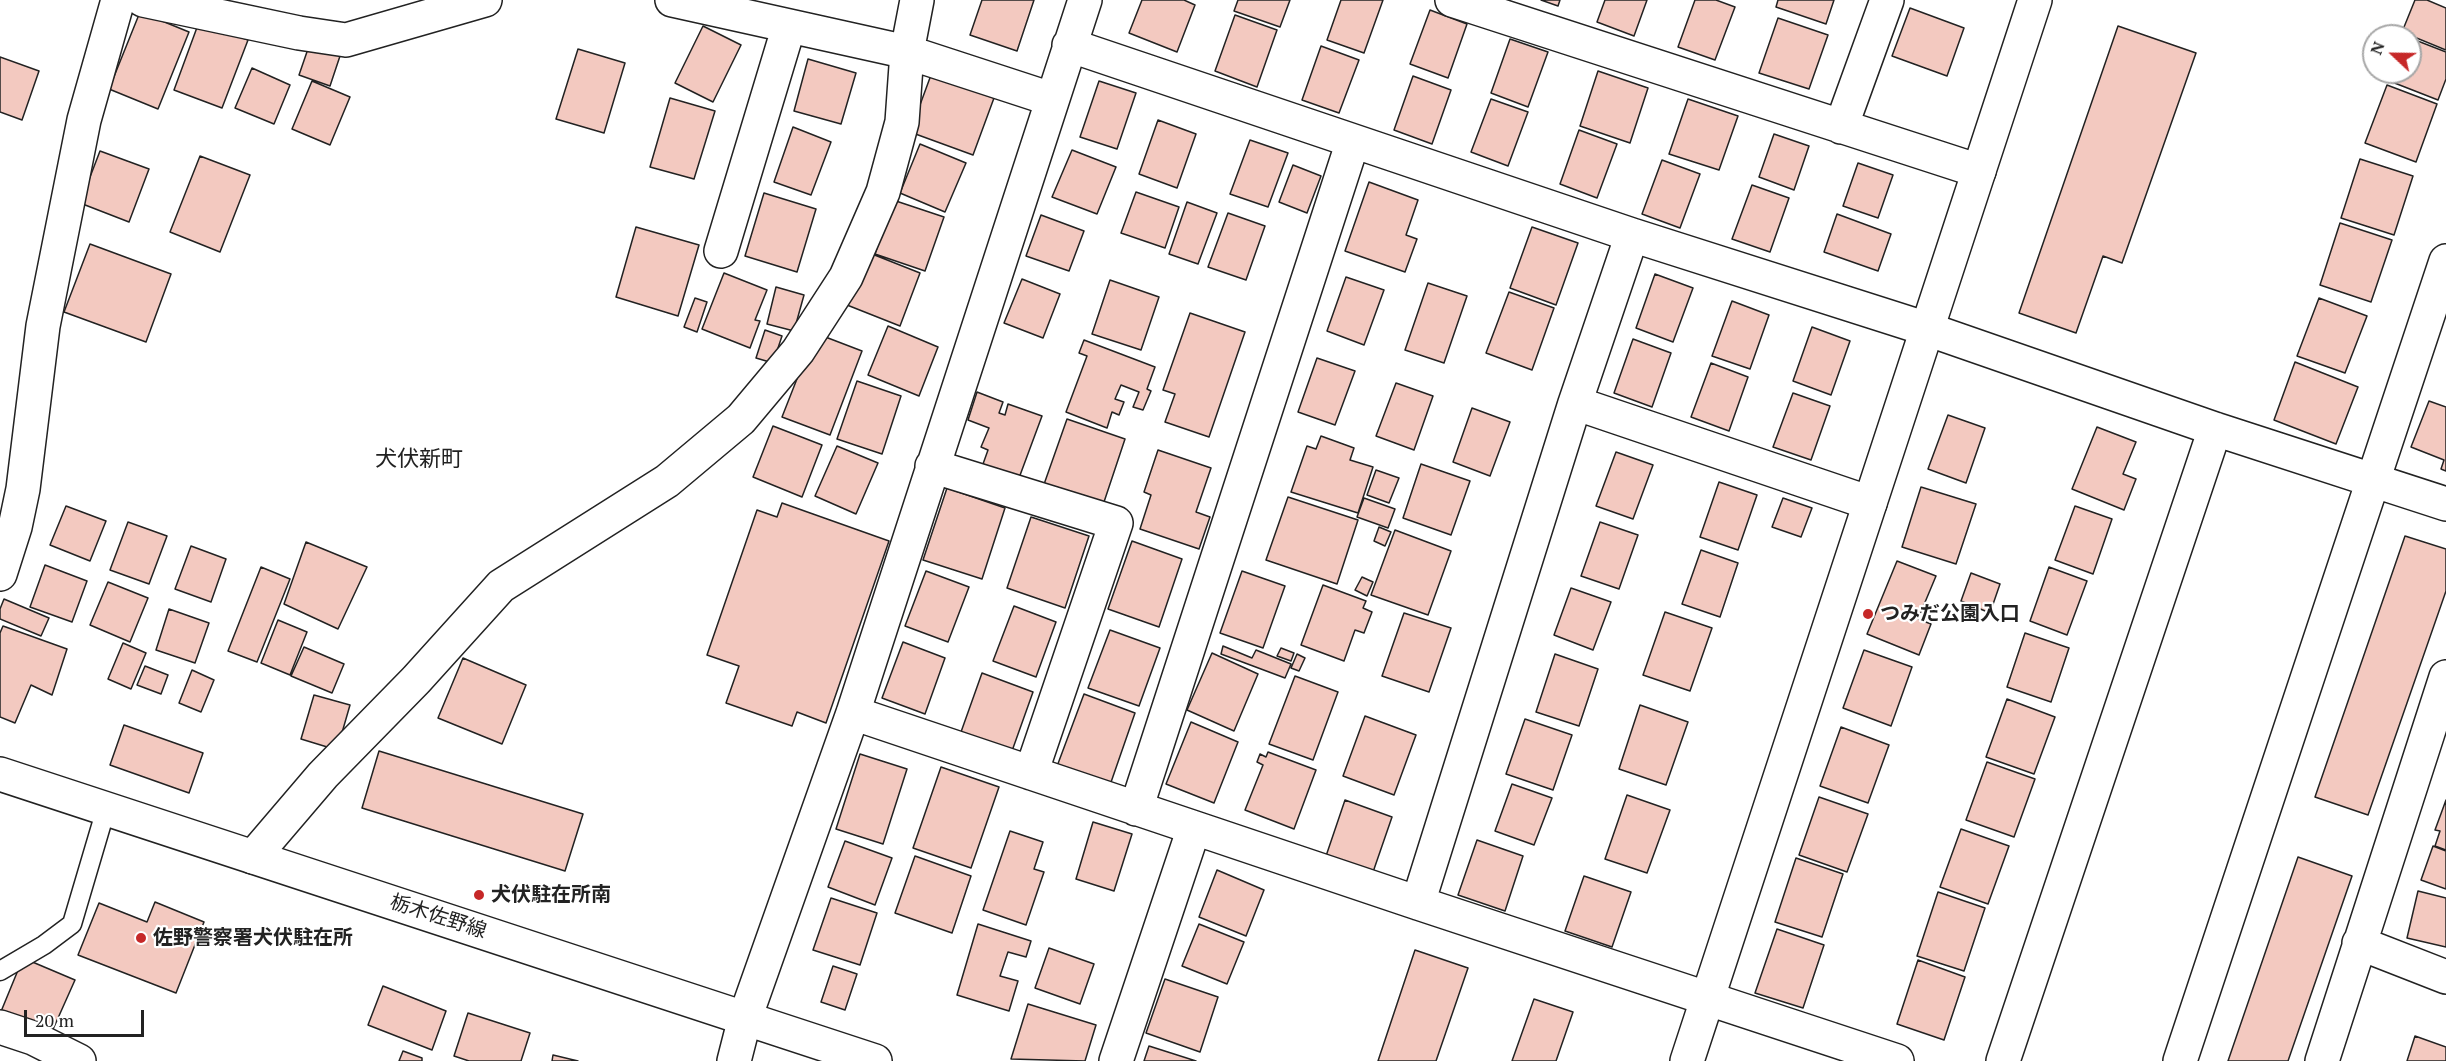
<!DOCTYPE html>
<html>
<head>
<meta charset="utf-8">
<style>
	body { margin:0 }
	#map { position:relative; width:2446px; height:1061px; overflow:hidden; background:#fff; font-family:"PT Serif",serif }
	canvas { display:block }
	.north { position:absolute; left:2362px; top:24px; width:60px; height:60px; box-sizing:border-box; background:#fff; border:2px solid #a7a7a7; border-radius:50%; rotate:292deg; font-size:16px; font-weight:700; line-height:24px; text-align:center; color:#222 }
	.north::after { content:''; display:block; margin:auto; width:21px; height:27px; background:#c62828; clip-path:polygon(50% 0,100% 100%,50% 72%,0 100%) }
	.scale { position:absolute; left:24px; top:1010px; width:120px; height:27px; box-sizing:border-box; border:3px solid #222; border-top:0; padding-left:8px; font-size:18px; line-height:21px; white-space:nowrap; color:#222; -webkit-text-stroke:4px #fff; paint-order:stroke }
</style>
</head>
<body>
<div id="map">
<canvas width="2446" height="1061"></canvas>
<div class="north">N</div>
<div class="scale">20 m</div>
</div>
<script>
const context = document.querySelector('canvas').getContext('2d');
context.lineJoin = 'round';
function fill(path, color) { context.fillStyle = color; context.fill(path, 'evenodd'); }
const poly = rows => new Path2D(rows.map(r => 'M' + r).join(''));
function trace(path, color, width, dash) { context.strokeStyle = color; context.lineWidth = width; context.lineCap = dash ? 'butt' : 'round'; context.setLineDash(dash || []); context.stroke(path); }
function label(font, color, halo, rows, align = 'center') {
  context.font = font + ' "PT Serif","Noto Sans JP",serif'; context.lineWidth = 4.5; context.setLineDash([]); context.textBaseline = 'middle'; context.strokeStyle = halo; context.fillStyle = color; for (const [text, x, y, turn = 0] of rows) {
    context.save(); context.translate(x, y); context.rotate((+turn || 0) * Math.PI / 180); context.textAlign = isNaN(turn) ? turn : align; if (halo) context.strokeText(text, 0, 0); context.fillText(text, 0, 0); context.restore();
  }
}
const building = poly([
	[982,0,1034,0,1017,51,970,35,982,0],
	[1142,0,1184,0,1195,5,1177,52,1129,33,1142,0],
	[1238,0,1290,0,1280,27,1234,11,1238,0],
	[1341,0,1383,0,1364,53,1327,40,1341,0],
	[1541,0,1560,0,1558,6,1541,0],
	[1605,0,1647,0,1634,36,1597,22,1605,0],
	[1695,0,1716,0,1735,7,1715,60,1678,47,1695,0],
	[1778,0,1834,0,1826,24,1776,7,1778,0],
	[2415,0,2427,0,2446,8,2446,50,2402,32,2415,0],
	[1910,8,1964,28,1947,76,1892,56,1910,8],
	[1430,10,1467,24,1448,78,1410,64,1430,10],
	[140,12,189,32,158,109,109,89,140,12],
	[1235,15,1277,30,1257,87,1215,71,1235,15],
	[1778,18,1828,35,1809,89,1759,73,1778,18],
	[199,22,248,40,222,108,174,90,199,22],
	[703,26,741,45,713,102,675,83,703,26],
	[2118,26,2196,53,2122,263,2103,256,2076,333,2019,313,2118,26],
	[2410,38,2446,52,2446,79,2438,100,2392,82,2396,72,2410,72,2410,38],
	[1510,39,1548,52,1528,107,1491,93,1510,39],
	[310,43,341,53,330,86,299,75,310,43],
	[1321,46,1359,60,1339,113,1302,100,1321,46],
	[578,49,625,63,604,133,556,119,578,49],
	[0,57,39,71,22,120,0,112,0,57],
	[808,59,856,73,841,124,794,111,808,59],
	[252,68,290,85,274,124,235,108,252,68],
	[1598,71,1648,88,1630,143,1580,126,1598,71],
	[931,75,994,98,973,155,910,132,931,75],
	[1413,76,1451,90,1432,144,1394,130,1413,76],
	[312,81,350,97,330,145,292,129,312,81],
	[1099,81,1136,93,1117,149,1080,137,1099,81],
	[2387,85,2437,104,2416,162,2365,143,2387,85],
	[670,98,715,111,694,179,650,167,670,98],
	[1491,99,1528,112,1508,166,1471,152,1491,99],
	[1688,99,1738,116,1719,170,1669,154,1688,99],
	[1158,120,1196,134,1177,188,1139,174,1158,120],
	[793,127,831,142,811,195,774,182,793,127],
	[1579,130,1617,144,1597,198,1560,184,1579,130],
	[1774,134,1809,146,1794,190,1759,177,1774,134],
	[1250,140,1288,153,1268,207,1230,194,1250,140],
	[920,144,966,163,945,212,900,193,920,144],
	[1072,150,1116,167,1097,214,1052,197,1072,150],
	[100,151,149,169,129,222,80,203,100,151],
	[200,156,250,175,220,252,170,232,200,156],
	[2360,159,2413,176,2394,235,2341,218,2360,159],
	[1662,160,1700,174,1680,228,1642,214,1662,160],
	[1858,163,1893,175,1878,218,1843,206,1858,163],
	[1293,165,1321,176,1307,213,1279,202,1293,165],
	[1369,182,1418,200,1406,235,1417,239,1405,272,1345,251,1369,182],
	[1752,185,1789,198,1770,252,1732,239,1752,185],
	[1136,192,1179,207,1165,248,1121,233,1136,192],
	[764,193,816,209,797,272,745,256,764,193],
	[893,200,944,217,925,271,875,254,893,200],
	[1187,202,1217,213,1198,264,1169,254,1187,202],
	[1228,213,1265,226,1246,280,1208,267,1228,213],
	[1837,214,1891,234,1878,271,1824,252,1837,214],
	[1041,215,1084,231,1069,271,1026,256,1041,215],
	[2340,223,2392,240,2371,302,2320,285,2340,223],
	[636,227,699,245,678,316,616,297,636,227],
	[1532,227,1578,243,1556,305,1510,288,1532,227],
	[90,244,171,274,146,342,64,312,90,244],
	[867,252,920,273,900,326,847,305,867,252],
	[724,273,767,290,755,320,760,321,750,348,702,329,724,273],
	[1655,274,1693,288,1673,342,1636,328,1655,274],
	[1346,277,1384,290,1364,345,1327,331,1346,277],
	[1022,279,1060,294,1043,338,1004,323,1022,279],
	[1110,280,1159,297,1141,350,1092,334,1110,280],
	[1428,283,1467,296,1444,363,1405,350,1428,283],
	[776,287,804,295,794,331,767,324,776,287],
	[1509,292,1554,308,1532,370,1486,353,1509,292],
	[695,298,707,302,697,332,684,327,695,298],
	[2319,298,2367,316,2345,373,2297,356,2319,298],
	[1732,301,1769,315,1750,369,1712,356,1732,301],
	[1190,313,1245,332,1209,437,1165,422,1175,394,1163,390,1190,313],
	[888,326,938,347,919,396,868,375,888,326],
	[1812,327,1850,341,1831,395,1793,381,1812,327],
	[765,330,782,336,773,363,756,358,765,330],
	[815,333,862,351,830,435,782,417,815,333],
	[1633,339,1671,353,1652,407,1614,393,1633,339],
	[1084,340,1155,367,1147,389,1151,391,1143,410,1133,407,1139,392,1121,385,1115,399,1124,402,1119,415,1112,412,1107,428,1066,412,1087,356,1079,353,1084,340],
	[1317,358,1355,371,1335,425,1298,412,1317,358],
	[2295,362,2358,387,2336,444,2274,420,2295,362],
	[1711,363,1748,377,1729,431,1691,417,1711,363],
	[857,381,901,396,882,454,837,439,857,381],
	[1396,383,1433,396,1414,450,1376,436,1396,383],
	[977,392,1003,402,999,413,1005,415,1008,404,1042,416,1019,478,983,464,988,450,981,447,989,428,968,420,977,392],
	[1793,393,1830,406,1811,460,1773,447,1793,393],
	[2429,401,2446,407,2446,471,2441,469,2444,460,2411,447,2429,401],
	[1472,408,1510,422,1490,476,1453,462,1472,408],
	[1948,415,1985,428,1966,483,1928,469,1948,415],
	[1067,419,1125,439,1101,511,1042,490,1067,419],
	[773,426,822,445,802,497,753,477,773,426],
	[2097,427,2136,442,2123,474,2136,479,2124,510,2072,489,2097,427],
	[1321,436,1354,448,1350,460,1373,467,1358,513,1291,492,1307,446,1316,449,1321,436],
	[837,446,878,463,856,514,815,496,837,446],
	[1158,450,1211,468,1196,512,1210,517,1199,549,1140,529,1151,495,1144,492,1158,450],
	[1616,452,1653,465,1633,519,1596,506,1616,452],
	[1421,464,1470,481,1451,535,1403,518,1421,464],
	[1376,470,1399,478,1389,503,1367,495,1376,470],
	[1719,482,1757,495,1738,550,1700,537,1719,482],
	[1921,487,1976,504,1956,564,1902,547,1921,487],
	[947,488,1005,508,982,579,923,560,947,488],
	[1288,497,1358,520,1337,584,1266,560,1288,497],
	[1364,498,1395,509,1388,528,1357,517,1364,498],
	[1783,498,1812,508,1801,537,1772,527,1783,498],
	[782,503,889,541,826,723,797,712,792,726,726,703,739,666,707,655,757,510,777,517,782,503],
	[66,506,106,521,90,561,50,545,66,506],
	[2075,506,2112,519,2093,574,2055,560,2075,506],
	[1031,517,1089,536,1065,608,1007,588,1031,517],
	[128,522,167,536,149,584,110,570,128,522],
	[1600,522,1638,535,1619,589,1581,576,1600,522],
	[1379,527,1391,532,1385,546,1374,541,1379,527],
	[1395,530,1451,551,1428,615,1371,595,1395,530],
	[2405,536,2446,549,2446,591,2368,815,2315,797,2405,536],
	[1132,541,1182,559,1159,627,1108,609,1132,541],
	[306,542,367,567,338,629,284,604,306,542],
	[191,546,226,559,211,602,175,589,191,546],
	[1701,550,1738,563,1720,617,1682,604,1701,550],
	[1897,561,1936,576,1918,619,1931,624,1919,655,1867,634,1897,561],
	[45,565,87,581,72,622,30,607,45,565],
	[261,567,290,579,257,662,228,651,261,567],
	[2049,567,2087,581,2067,635,2030,621,2049,567],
	[926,571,969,587,948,642,905,626,926,571],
	[1242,571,1285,586,1263,648,1220,633,1242,571],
	[1971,573,2000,584,1990,613,1961,601,1971,573],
	[1362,577,1373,582,1367,596,1355,590,1362,577],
	[108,582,148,598,130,642,90,625,108,582],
	[1323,585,1366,601,1363,608,1372,612,1364,633,1355,630,1344,661,1301,645,1323,585],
	[1571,588,1611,602,1593,650,1554,635,1571,588],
	[4,599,49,618,41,636,0,619,0,609,4,599],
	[1014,606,1056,622,1036,677,993,661,1014,606],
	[169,609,209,623,195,663,156,650,169,609],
	[1665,612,1712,628,1690,691,1643,675,1665,612],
	[1404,613,1451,628,1429,692,1382,676,1404,613],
	[278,620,307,632,290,675,261,663,278,620],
	[3,626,67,649,52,695,31,685,15,723,0,717,0,633,3,626],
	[1110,630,1160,648,1139,706,1088,688,1110,630],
	[2025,633,2069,648,2051,702,2007,687,2025,633],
	[903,642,945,658,925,714,882,698,903,642],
	[123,643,146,653,131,689,108,679,123,643],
	[1223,646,1252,658,1256,650,1291,664,1285,678,1221,654,1223,646],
	[304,647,344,664,332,693,291,676,304,647],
	[1281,648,1294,653,1291,661,1277,656,1281,648],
	[1864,650,1912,667,1891,726,1843,708,1864,650],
	[1212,653,1258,674,1234,731,1187,710,1212,653],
	[1297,654,1305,658,1299,671,1291,668,1297,654],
	[1555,654,1598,669,1579,726,1536,712,1555,654],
	[463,658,526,685,502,744,438,718,463,658],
	[145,666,168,675,161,694,137,685,145,666],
	[192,670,214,680,201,712,179,703,192,670],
	[982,673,1033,692,1012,751,961,732,982,673],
	[1295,676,1338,692,1313,760,1269,744,1295,676],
	[1084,694,1135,713,1109,788,1056,769,1084,694],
	[314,695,350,705,337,750,301,739,314,695],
	[2007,699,2055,717,2034,774,1986,757,2007,699],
	[1640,705,1688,722,1666,785,1619,769,1640,705],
	[1365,716,1416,735,1394,795,1343,776,1365,716],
	[1525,719,1572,735,1553,790,1506,774,1525,719],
	[1191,722,1238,742,1214,803,1166,784,1191,722],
	[124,725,203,753,189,793,110,765,124,725],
	[1841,727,1889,745,1868,803,1820,786,1841,727],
	[379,751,583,814,565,871,362,808,379,751],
	[1268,752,1316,770,1294,829,1245,810,1263,765,1257,762,1260,754,1266,757,1268,752],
	[860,754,907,769,883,844,836,829,860,754],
	[1987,762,2035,779,2014,837,1966,820,1987,762],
	[941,767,999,787,971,868,913,848,941,767],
	[1512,784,1552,798,1534,845,1495,831,1512,784],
	[1627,795,1670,810,1647,873,1605,859,1627,795],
	[1819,797,1868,814,1847,872,1799,855,1819,797],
	[1345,800,1392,817,1372,875,1325,859,1345,800],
	[2446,800,2446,850,2435,846,2440,831,2435,830,2446,800],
	[1093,822,1132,834,1114,891,1076,879,1093,822],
	[1961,829,2009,846,1988,904,1940,887,1961,829],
	[1010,831,1043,842,1034,869,1044,872,1026,925,983,910,1010,831],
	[1477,840,1523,856,1505,911,1458,895,1477,840],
	[845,841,892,858,875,905,828,887,845,841],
	[2433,846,2446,851,2446,889,2421,880,2433,846],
	[915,856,971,876,952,933,895,913,915,856],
	[2298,857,2352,876,2288,1061,2228,1061,2298,857],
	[1796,858,1843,874,1822,937,1775,922,1796,858],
	[1217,870,1264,890,1246,936,1199,917,1217,870],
	[1584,876,1631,892,1612,947,1565,931,1584,876],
	[2418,891,2446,898,2446,947,2407,938,2418,891],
	[1938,892,1985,908,1964,971,1917,956,1938,892],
	[831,898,877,913,860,965,813,950,831,898],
	[155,902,204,922,176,993,78,955,99,903,147,922,155,902],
	[978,924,1031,941,1026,957,1008,952,1000,976,1018,981,1009,1011,957,995,978,924],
	[1199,924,1244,942,1227,984,1182,966,1199,924],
	[1777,929,1824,945,1803,1008,1755,993,1777,929],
	[1049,948,1094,964,1080,1004,1035,988,1049,948],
	[1415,950,1468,968,1436,1061,1378,1061,1415,950],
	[23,958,75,980,50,1036,0,1014,23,958],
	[1918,960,1965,977,1944,1040,1897,1024,1918,960],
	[833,966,857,974,845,1010,821,1002,833,966],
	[1165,979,1218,997,1200,1052,1146,1033,1165,979],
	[383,986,446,1011,432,1050,368,1025,383,986],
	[1534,999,1573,1012,1556,1061,1512,1061,1534,999],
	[1028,1004,1096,1025,1085,1061,1011,1059,1028,1004],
	[468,1013,530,1033,521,1061,469,1061,454,1056,468,1013],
	[2415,1036,2446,1047,2446,1061,2407,1061,2415,1036],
	[1149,1046,1196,1061,1144,1061,1149,1046],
	[403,1051,422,1058,422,1061,399,1061,403,1051],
	[553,1055,578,1061,552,1061,553,1055]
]);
fill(building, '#f3c9c0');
trace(building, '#222', 1.5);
const lane = poly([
	[0,971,44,945,72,924,106,809]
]);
const street = poly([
	[143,0,299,33,346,40,485,0],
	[672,0,907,52,1051,99],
	[1452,0,1979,171],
	[1069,45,1632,235,1927,329,2215,429,2446,504],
	[1841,127,1887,0],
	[721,251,789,26],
	[1575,403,1870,503],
	[932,466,1116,523,1031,773],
	[0,574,15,527,23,489,43,326,84,120,118,0],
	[853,713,1418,903,1897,1061],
	[1136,809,1353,141],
	[253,857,323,775,416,680,501,586,667,481,741,419,798,351,846,277,883,192,902,122,907,52,917,0],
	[1418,903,1575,403,1632,235],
	[2359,943,2446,977],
	[745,1018,853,713,1085,0],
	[0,1027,33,1038,79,1061],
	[1116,1061,1194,828],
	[2003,1061,2215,429],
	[2180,1061,2446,261],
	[2322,1061,2446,677]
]);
const secondary = poly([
	[734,1061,745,1018],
	[1687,1061,2035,0]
]);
const primary = poly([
	[0,774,875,1061]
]);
trace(lane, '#222', 21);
trace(street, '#222', 36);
trace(secondary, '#222', 36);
trace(primary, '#222', 36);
trace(lane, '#fff', 18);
trace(street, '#fff', 33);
trace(secondary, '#fff', 33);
trace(primary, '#fff', 33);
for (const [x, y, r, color] of [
	[1868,614,6,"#c62828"],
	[479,895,6,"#c62828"],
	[141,938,6,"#c62828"]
]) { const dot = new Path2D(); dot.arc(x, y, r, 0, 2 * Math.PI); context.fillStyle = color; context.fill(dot); trace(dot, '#fff', 2); }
label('bold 20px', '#222', '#fff', [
	["つみだ公園入口",1880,614],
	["犬伏駐在所南",491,895],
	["佐野警察署犬伏駐在所",153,938]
], 'left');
label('20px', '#222', '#fff', [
	["栃木佐野線",438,917,18]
]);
label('22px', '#222', '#fff', [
	["犬伏新町",419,460]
]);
</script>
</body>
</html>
